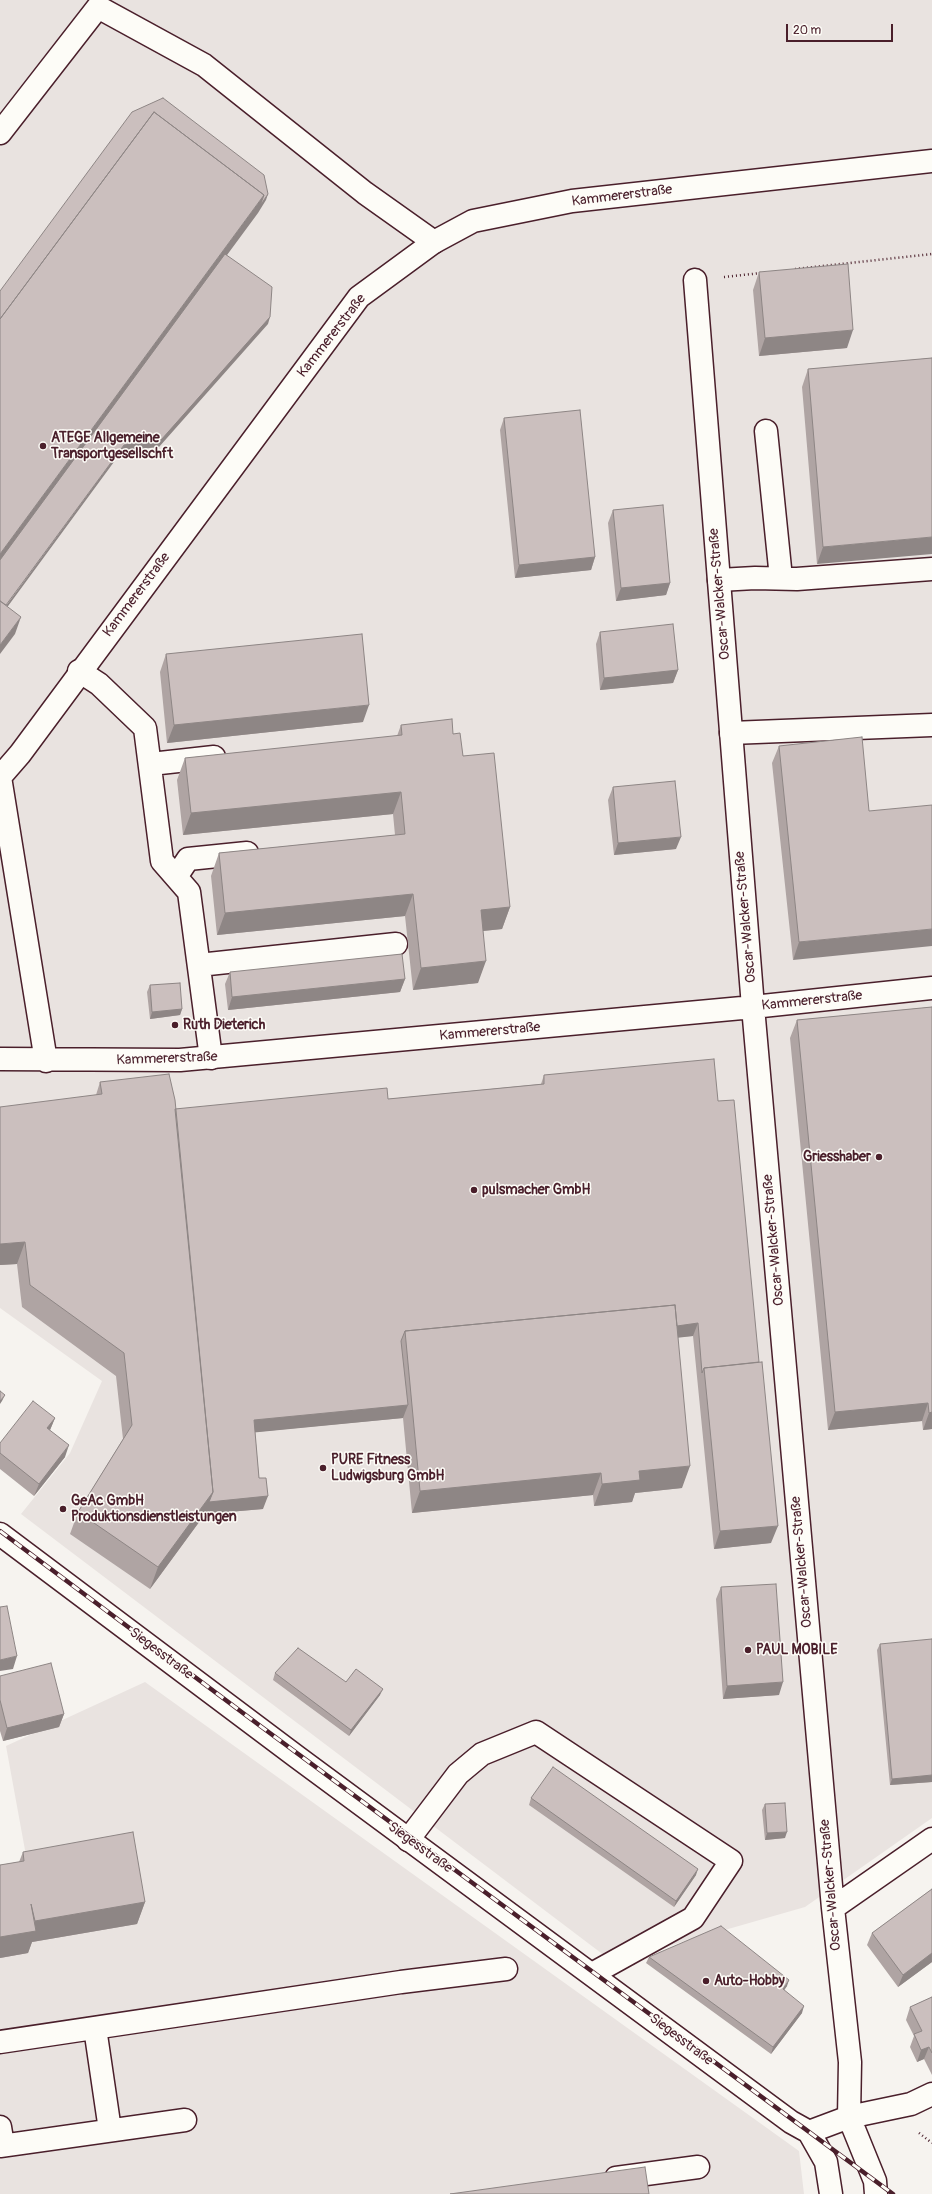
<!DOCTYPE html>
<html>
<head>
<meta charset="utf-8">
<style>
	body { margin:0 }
	#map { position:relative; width:932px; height:2194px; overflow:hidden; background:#f6f3ef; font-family:Pangolin,sans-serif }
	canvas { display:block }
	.scale { position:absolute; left:786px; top:24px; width:107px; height:18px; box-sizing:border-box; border:2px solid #4a1f2b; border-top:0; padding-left:5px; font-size:12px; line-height:14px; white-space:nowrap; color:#4a1f2b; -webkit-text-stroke:3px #fdfcf7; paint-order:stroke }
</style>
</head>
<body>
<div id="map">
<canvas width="932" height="2194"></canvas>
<div class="scale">20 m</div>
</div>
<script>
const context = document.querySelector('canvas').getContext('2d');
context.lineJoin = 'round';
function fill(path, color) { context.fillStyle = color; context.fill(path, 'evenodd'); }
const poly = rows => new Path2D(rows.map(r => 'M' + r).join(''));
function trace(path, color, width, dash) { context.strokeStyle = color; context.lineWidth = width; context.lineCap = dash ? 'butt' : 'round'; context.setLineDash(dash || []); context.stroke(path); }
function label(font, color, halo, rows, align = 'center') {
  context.font = font + ' Pangolin,sans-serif'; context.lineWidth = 3; context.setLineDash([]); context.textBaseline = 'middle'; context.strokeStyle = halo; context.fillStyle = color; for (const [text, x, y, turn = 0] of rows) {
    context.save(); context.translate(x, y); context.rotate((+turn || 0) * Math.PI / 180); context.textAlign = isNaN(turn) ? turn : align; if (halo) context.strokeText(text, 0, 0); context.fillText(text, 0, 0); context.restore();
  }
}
fill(poly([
	[0,0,932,0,932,1818,805,1907,613,1962,21,1514,70,1453,102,1381,0,1308],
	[145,1682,799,2151,804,2194,0,2194,0,1866,27,1861,6,1746]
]), '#e9e3e0');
const service = poly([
	[0,133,98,7,204,65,365,193,434,242],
	[766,431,781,578],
	[719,580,755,578,797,579,932,569],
	[79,671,99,684,145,728,162,861,189,892,211,1058],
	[731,733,932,725],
	[151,764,214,757],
	[176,877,188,859,247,853],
	[199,965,396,944],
	[408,1840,458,1774,482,1754,536,1732,731,1861,693,1918,592,1974],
	[95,2028,110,2130],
	[0,2042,401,1982,506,1969],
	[0,2127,3,2145],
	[0,2146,185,2120],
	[616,2178,698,2167]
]);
const minor = poly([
	[695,280,753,1007,833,1908,850,2062,849,2117,875,2181,876,2194],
	[0,777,20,754,359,297,434,242,473,221,572,201,932,161],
	[0,777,46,1061],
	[0,1059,180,1060,753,1007,932,988],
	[0,1534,297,1757,791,2122,809,2132,849,2117,911,2104,932,2094],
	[833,1908,932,1839],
	[809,2132,826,2162,831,2194]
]);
trace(service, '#4a1f2b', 25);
trace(minor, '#4a1f2b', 25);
trace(poly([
	[795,269,932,254],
	[724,277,761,273],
	[919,2133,932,2143]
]), '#4a1f2b', 2.5, [1, 3]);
trace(service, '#fdfcf7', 22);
trace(minor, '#fdfcf7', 22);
const rail = poly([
	[0,1531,259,1725,893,2194]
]);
trace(rail, '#4a1f2b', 4.5);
trace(rail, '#fdfcf7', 3, [9]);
fill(poly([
	[759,272,847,348,759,356,753,290],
	[932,358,817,564,802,387,808,369],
	[504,418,595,557,591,570,515,578,500,430],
	[613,510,670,583,666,595,616,601,608,523],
	[600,632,678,670,673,683,600,690,596,644],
	[166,654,363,722,167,743,160,672],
	[401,725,453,734,463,756,510,907,502,929,483,931,478,983,413,990,405,916,217,935,211,876,219,853,395,835,393,814,183,835,177,780,185,758,397,736],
	[779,746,869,811,793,960,772,763],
	[613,787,676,849,614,855,608,800],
	[230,972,405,979,400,992,228,1010,225,984],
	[150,985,182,1009,180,1015,150,1019,147,992],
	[932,1007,932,1429,923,1430,922,1421,828,1430,790,1038,797,1020],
	[544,1075,718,1101,771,1543,714,1549,693,1336,678,1337,682,1488,635,1493,632,1502,594,1506,593,1495,412,1513,403,1418,255,1432,259,1478,263,1509,205,1514,150,1589,70,1534,78,1512,123,1439,116,1376,22,1307,17,1264,0,1265,96,1095,100,1082,175,1109,388,1099,541,1084],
	[55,1418,50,1430,65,1457,34,1496,0,1469,0,1443],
	[721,1587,779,1695,723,1699,716,1599],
	[880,1644,932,1782,890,1785,877,1650],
	[275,1673,346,1682,380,1695,349,1736,273,1680],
	[0,1676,64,1714,59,1727,3,1741,0,1731],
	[531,1798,696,1875,674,1907,529,1805],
	[765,1804,785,1838,765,1840,762,1810],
	[23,1852,145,1902,137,1924,32,1942,28,1953,0,1958,0,1865,19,1862],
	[932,1889,932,1962,898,1987,867,1945,872,1933],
	[649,1957,787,1986,784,1990,802,2013,771,2054,646,1963],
	[932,1997,932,2075,924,2059,917,2062,910,2047,914,2036,906,2020,910,2007]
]), '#afa4a3');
fill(poly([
	[268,194,266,200,258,213,0,563,0,554,264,195],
	[270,317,268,324,159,447,122,451,0,617,0,614,124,445],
	[853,330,847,348,759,356,765,338],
	[932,537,932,554,817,564,823,547],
	[595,557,591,570,515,578,519,565],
	[670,583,666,595,616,601,621,588],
	[21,617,15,634,0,654,0,645],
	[678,670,673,683,600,690,604,678],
	[369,705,363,722,167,743,174,725],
	[401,792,393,814,183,835,191,813],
	[681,837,676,849,614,855,618,843],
	[413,894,405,916,217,935,225,913],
	[510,907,502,929,473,932,481,910],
	[932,929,932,946,793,960,799,942],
	[486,961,478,983,413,990,421,968],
	[405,979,400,992,228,1010,232,997],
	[182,1009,180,1015,150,1019,152,1012],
	[25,1242,17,1264,0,1265,0,1244],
	[698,1323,693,1336,667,1339,672,1326],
	[5,1395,2,1401,0,1404,0,1401],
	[928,1403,922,1421,828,1430,835,1412],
	[408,1405,403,1418,249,1433,254,1420],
	[932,1412,932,1429,923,1430,929,1413],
	[55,1418,50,1430,47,1428],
	[69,1445,65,1457,34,1496,39,1484],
	[690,1466,682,1488,635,1493,632,1502,594,1506,602,1484,639,1471],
	[601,1473,593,1495,412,1513,420,1491],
	[213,1492,268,1496,263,1509,205,1514,150,1589,158,1567],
	[778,1526,771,1543,714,1549,720,1531],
	[17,1656,13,1669,0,1671,0,1660],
	[783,1682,779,1695,723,1699,727,1686],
	[383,1689,380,1695,349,1736,351,1730],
	[64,1714,59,1727,3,1741,7,1728],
	[932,1775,932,1782,890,1785,892,1779],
	[787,1832,785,1838,765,1840,767,1833],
	[698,1869,696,1875,674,1907,676,1901],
	[145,1902,137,1924,32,1942,28,1953,0,1958,0,1937,32,1931,35,1921],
	[932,1953,932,1962,898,1987,903,1975],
	[789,1980,787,1986,780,1996,783,1989],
	[804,2006,802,2013,771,2054,773,2047],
	[929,2047,924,2059,917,2062,921,2050]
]), '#8e8685');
const building = poly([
	[163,98,264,175,268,194,260,206,264,195,154,112,0,319,0,291,132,112,163,98],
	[154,112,264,195,0,554,0,319,154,112],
	[225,254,272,287,270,317,161,440,124,445,6,605,0,601,0,560,225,254],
	[848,264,853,330,765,338,759,272,848,264],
	[932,358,932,537,823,547,808,369,932,358],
	[580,410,595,557,519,565,504,418,580,410],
	[663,505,670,583,621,588,613,510,663,505],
	[0,601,21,617,0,645,0,601],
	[673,624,678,670,604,678,600,632,673,624],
	[362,634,369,705,174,725,166,654,362,634],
	[452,719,453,734,460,733,463,756,494,753,510,907,481,910,486,961,421,968,413,894,225,913,219,853,405,834,401,792,191,813,185,758,402,735,401,725,452,719],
	[862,737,869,811,932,805,932,929,799,942,779,746,862,737],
	[675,781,681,837,618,843,613,787,675,781],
	[402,954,405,979,232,997,230,972,402,954],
	[180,983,182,1009,152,1012,150,985,180,983],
	[932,1007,932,1412,929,1413,928,1403,835,1412,797,1020,932,1007],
	[714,1059,718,1101,734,1100,759,1362,704,1368,702,1373,698,1323,677,1326,675,1305,405,1331,401,1341,408,1405,254,1420,259,1478,266,1478,268,1496,209,1502,213,1492,175,1109,387,1088,388,1099,544,1084,544,1075,714,1059],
	[169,1074,175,1100,213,1492,158,1567,78,1512,132,1425,124,1353,30,1285,25,1242,0,1244,0,1107,102,1094,100,1082,169,1074],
	[675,1305,690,1466,639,1471,640,1480,602,1484,601,1473,420,1491,405,1331,675,1305],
	[762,1362,778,1526,720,1531,704,1368,762,1362],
	[0,1391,5,1395,0,1401,0,1391],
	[33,1401,55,1418,47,1428,69,1445,39,1484,0,1453,0,1443,33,1401],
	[776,1584,783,1682,727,1686,721,1587,776,1584],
	[7,1606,17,1656,0,1660,0,1607,7,1606],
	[932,1639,932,1775,892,1779,880,1644,932,1639],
	[298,1648,346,1682,356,1669,383,1689,351,1730,275,1673,298,1648],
	[51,1663,64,1714,7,1728,0,1700,0,1676,51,1663],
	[553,1767,698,1869,676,1901,531,1798,553,1767],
	[785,1803,787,1832,767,1833,765,1804,785,1803],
	[133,1832,145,1902,35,1921,31,1904,36,1931,0,1937,0,1865,24,1861,23,1852,133,1832],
	[932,1889,932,1953,903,1975,872,1933,932,1889],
	[721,1926,789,1980,783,1989,804,2006,773,2047,649,1957,721,1926],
	[932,1997,932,2053,929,2047,921,2050,914,2034,922,2031,910,2007,932,1997],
	[645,2167,649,2194,450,2194,645,2167]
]);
fill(building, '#cbbfbe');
trace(building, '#8e8685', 1);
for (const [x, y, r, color] of [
	[43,446,4,"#4a1f2b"],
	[175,1025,4,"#4a1f2b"],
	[879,1157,4,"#4a1f2b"],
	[474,1190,4,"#4a1f2b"],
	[323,1468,4,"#4a1f2b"],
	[63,1509,4,"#4a1f2b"],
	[748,1650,4,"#4a1f2b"],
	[706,1981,4,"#4a1f2b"]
]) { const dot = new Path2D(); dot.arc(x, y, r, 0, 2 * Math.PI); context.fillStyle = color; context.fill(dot); trace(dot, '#fdfcf7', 1.5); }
label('14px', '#4a1f2b', '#fdfcf7', [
	["Kammererstraße",622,196,-7],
	["Kammererstraße",332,336,-52],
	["Oscar-Walcker-Straße",720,594,-95],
	["Kammererstraße",137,595,-53],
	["Oscar-Walcker-Straße",746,917,-95],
	["Kammererstraße",812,1001,-6],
	["Kammererstraße",490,1032,-5],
	["Kammererstraße",167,1059,-2],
	["Oscar-Walcker-Straße",774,1240,-95],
	["Oscar-Walcker-Straße",802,1562,-95],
	["Siegesstraße",161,1654,37],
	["Siegesstraße",420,1848,36],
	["Oscar-Walcker-Straße",831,1885,-95],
	["Siegesstraße",681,2040,37]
]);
label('bold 14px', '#4a1f2b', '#fdfcf7', [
	["ATEGE Allgemeine",51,438],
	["Transportgesellschft",51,454],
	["Ruth Dieterich",183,1025],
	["Griesshaber",871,1157,"right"],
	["pulsmacher GmbH",482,1190],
	["PURE Fitness",331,1460],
	["Ludwigsburg GmbH",331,1476],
	["GeAc GmbH",71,1501],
	["Produktionsdienstleistungen",71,1517],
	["PAUL MOBILE",756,1650],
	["Auto-Hobby",714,1981]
], 'left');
</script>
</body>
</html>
